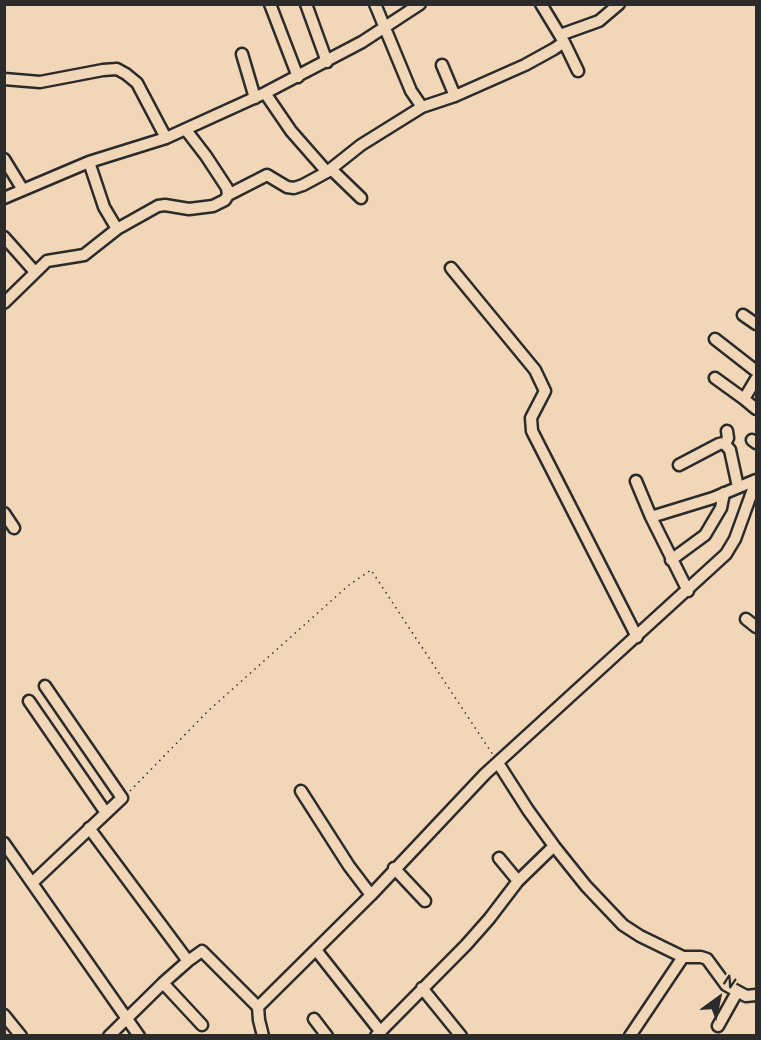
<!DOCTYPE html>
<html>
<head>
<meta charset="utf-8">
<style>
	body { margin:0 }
	#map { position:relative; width:761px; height:1040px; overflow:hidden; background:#f1d6b8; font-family:"Balsamiq Sans",sans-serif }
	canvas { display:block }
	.frame { position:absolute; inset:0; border:6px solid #2b2b2b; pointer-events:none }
	.north { position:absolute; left:689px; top:968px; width:60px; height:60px; -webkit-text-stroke:4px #f1d6b8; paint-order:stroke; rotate:33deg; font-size:16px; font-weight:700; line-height:24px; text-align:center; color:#2b2b2b }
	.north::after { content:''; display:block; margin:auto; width:21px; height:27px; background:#2b2b2b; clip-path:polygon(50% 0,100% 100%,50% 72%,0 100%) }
</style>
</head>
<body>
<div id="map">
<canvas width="761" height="1040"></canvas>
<div class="frame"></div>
<div class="north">N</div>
</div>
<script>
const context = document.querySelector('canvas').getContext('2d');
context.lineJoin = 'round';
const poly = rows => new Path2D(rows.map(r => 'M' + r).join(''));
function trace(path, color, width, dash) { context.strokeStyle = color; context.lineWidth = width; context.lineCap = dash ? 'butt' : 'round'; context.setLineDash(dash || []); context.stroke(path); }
const minor = poly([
	[270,4,298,77],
	[306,4,327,62],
	[375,4,411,91,422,107],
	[560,35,599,21,619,4],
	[564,42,578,71],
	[242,54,255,98],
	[442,65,455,96],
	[4,79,40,82,103,70,117,69,126,74,137,83,166,138],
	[265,93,291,131,327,172],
	[4,159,23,190],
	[331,169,361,198],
	[228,195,267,175,287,187,294,188,303,185,327,172,361,145,422,107,455,96,525,65,554,49,564,42,541,4],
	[4,198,89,162,166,138,265,93,362,42,420,4],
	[117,229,158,206,165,205,189,209,213,206,225,200,228,195,227,188,206,156,186,130],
	[4,237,35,272],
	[451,268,535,370,545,391,531,418,532,431,637,637],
	[4,303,47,261,84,255,117,229,104,207,89,162],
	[743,315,756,324],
	[715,339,756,371],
	[715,378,744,399],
	[756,379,744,399,756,409],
	[752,440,756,443],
	[725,444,728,438,727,431],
	[679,465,719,444,724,443,730,450,738,487],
	[636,481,651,517],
	[4,513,14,528],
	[671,560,705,535,721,508,724,493],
	[688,591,651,517,713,498,756,480],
	[746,619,756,627],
	[29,701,106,813],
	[498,763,528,810,554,846],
	[301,791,349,866,371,895],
	[89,828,188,961],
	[4,843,139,1036],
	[499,858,518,881],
	[394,868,425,901],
	[33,882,122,798,45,686],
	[316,950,380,1031],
	[163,983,202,1025],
	[422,988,461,1036],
	[258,1007,371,895,485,774,726,554,735,539,756,481],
	[4,1015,21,1036],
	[314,1019,327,1036],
	[718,1026,737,992],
	[109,1036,163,983,188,961,202,951,258,1007,259,1020,263,1036],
	[376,1036,466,945,489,919,518,881,554,846,586,886,623,925,640,936,683,957,701,957,707,959,726,985,746,996,756,995],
	[630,1036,683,957]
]);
trace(minor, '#2b2b2b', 15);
trace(poly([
	[130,791,208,711,349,585,371,570,493,755]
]), '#2b2b2b', 1.5, [1.5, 4.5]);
trace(minor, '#f1d6b8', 10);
</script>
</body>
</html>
